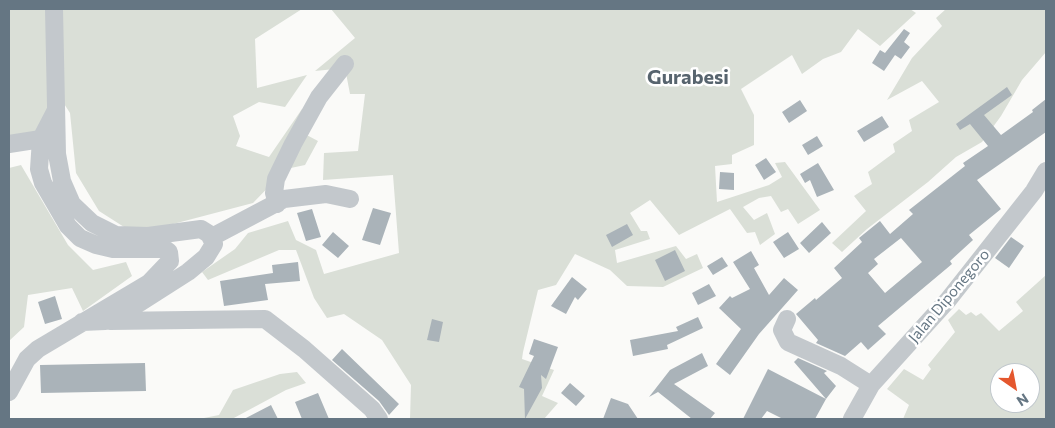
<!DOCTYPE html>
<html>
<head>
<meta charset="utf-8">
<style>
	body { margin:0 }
	#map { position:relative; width:1055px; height:428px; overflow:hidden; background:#fafaf8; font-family:Commissioner,sans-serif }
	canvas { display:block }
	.frame { position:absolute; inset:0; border:10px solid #657683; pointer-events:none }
	.north { position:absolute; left:990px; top:363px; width:50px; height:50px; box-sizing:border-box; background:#fff; border:1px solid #c1c8cd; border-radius:50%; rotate:147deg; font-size:14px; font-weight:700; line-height:20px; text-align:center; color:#657683 }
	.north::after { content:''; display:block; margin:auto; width:18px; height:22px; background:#e4572e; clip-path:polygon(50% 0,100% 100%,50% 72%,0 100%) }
</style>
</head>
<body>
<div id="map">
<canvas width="1055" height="428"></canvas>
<div class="frame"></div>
<div class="north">N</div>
</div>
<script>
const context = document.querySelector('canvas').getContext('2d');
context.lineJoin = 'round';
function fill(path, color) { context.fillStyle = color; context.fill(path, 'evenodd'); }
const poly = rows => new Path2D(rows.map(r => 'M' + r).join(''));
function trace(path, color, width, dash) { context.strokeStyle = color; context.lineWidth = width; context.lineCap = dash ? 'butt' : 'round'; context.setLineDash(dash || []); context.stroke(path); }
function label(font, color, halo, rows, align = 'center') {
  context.font = font + ' Commissioner,sans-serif'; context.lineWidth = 5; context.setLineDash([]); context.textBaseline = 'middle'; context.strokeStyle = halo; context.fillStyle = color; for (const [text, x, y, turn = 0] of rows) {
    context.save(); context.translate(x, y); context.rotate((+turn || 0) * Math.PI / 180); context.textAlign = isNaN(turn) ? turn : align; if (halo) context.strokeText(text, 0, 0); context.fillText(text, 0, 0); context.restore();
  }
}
fill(poly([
	[9,9,302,9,255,39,257,88,307,75,285,107,259,102,233,116,240,136,236,146,269,157,302,109,301,132,318,141,305,165,286,169,253,203,135,234,99,211,76,173,70,113,59,96,36,136,9,136],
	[331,9,910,9,916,13,880,46,858,29,841,52,823,59,802,74,792,55,741,89,754,115,754,145,732,155,732,164,715,166,717,202,769,185,782,177,775,163,785,162,820,210,798,224,788,209,781,212,771,196,759,198,743,207,754,220,767,213,769,218,775,234,760,245,755,232,747,233,730,209,679,235,650,200,630,213,641,231,647,231,650,239,615,250,617,263,676,246,686,259,697,254,703,268,663,287,627,286,610,270,575,254,556,285,538,290,523,352,522,359,554,370,542,396,558,403,544,419,410,419,411,385,382,340,344,314,327,318,314,298,296,250,279,250,208,280,202,272,235,249,248,233,288,221,296,240,316,250,324,274,399,253,393,175,323,180,324,153,358,151,365,94,350,94,345,68,315,71,355,38],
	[946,9,1046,9,1046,52,1022,80,1001,116,982,142,956,157,928,182,867,229,842,252,832,243,866,211,854,196,872,184,868,172,895,152,893,144,912,131,909,120,939,102,922,81,887,100,912,58,942,26,936,18],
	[21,165,68,245,93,270,126,262,132,276,83,311,72,288,28,295,24,327,9,341,9,168],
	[1046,275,1046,419,903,419,909,405,887,389,904,369,923,380,931,369,928,365,955,332,948,320,959,309,966,315,971,312,976,316,981,313,999,331,1023,311,1016,302],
	[1000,373,1030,373,1030,403,1000,403],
	[297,372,306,383,286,390,232,419,199,419,219,415,233,390,280,374]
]), '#dadfd7');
fill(poly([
	[904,29,910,33,904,42,910,47,901,59,895,55,884,71,872,63,880,50,885,53],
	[1007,87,1012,95,984,115,1001,135,1033,112,1032,110,1046,99,1046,132,977,180,1001,209,969,235,973,240,950,261,952,264,878,326,886,334,868,350,861,342,845,356,816,343,818,340,796,314,815,298,816,300,842,278,834,268,862,242,859,238,880,221,890,234,913,214,909,210,965,166,963,163,988,146,970,124,960,130,956,124],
	[901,238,922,262,885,293,868,273,878,264,874,259],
	[800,100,807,111,789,123,782,112],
	[882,116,889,127,864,142,857,131],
	[817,136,823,146,808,155,802,145],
	[766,158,776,172,764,180,755,165],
	[818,163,834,190,817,197,810,180,805,183,800,174],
	[720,172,734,173,734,190,719,189],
	[373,208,391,213,380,245,362,240],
	[312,209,321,237,306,241,297,213],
	[822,222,831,233,809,253,800,243],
	[627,224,633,235,612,247,606,235],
	[333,232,349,246,338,258,322,245],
	[788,232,799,249,784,258,773,242],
	[1011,237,1024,246,1009,268,995,258],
	[675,250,685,271,665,281,655,260],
	[751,251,759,265,754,268,769,295,784,278,798,290,759,334,730,375,716,364,741,329,719,308,730,296,732,298,750,289,733,262],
	[722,257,728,266,713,275,707,266],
	[298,262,300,281,265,284,268,300,224,306,220,281,273,273,272,265],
	[572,277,587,289,578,300,575,297,566,314,551,306],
	[709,284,716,296,698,305,692,293],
	[55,296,62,319,45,324,38,302],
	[698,317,703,328,667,345,668,349,633,356,630,340,678,331,676,327],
	[432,319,443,322,439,342,427,340],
	[534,339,558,347,546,379,541,375,542,388,525,419,524,389,519,387,534,356,529,354],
	[342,349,399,404,389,415,379,401,332,360],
	[702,353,708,366,674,384,715,413,710,419,692,419,658,392,649,397,670,370],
	[798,358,827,371,824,373,836,386,826,399,794,362],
	[145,363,146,391,41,393,40,365],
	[768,369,826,399,815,419,783,419,767,411,761,419,743,419],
	[570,383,585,396,576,406,561,393],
	[318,393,329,419,302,419,295,402],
	[611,398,628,404,638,419,603,419],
	[271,405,278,419,244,419]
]), '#aab3b9');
trace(poly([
	[54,9,57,154,62,181,72,204,92,223,116,235,148,236,201,229,209,234,214,244,206,257,188,272,141,302,105,321,82,322],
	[9,144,41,139],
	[277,204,274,193,276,179,293,144,319,97,345,64],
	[212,237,284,199,326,194,350,199],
	[787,319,782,330,788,342,841,366,871,385],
	[110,321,265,319,304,349,372,409,379,419],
	[9,392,27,359,38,349,149,283,170,261,169,252,165,249,113,249,96,245,80,238,68,226,43,183,39,169,41,139,55,112],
	[852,419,871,385,948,300,1034,191,1046,171]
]), '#c3c8cc', 18);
label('15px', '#657683', '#fff', [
	["Jalan Diponegoro",949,296,-50]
]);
label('bold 20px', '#57646e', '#fff', [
	["Gurabesi",688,77]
]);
</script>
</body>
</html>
